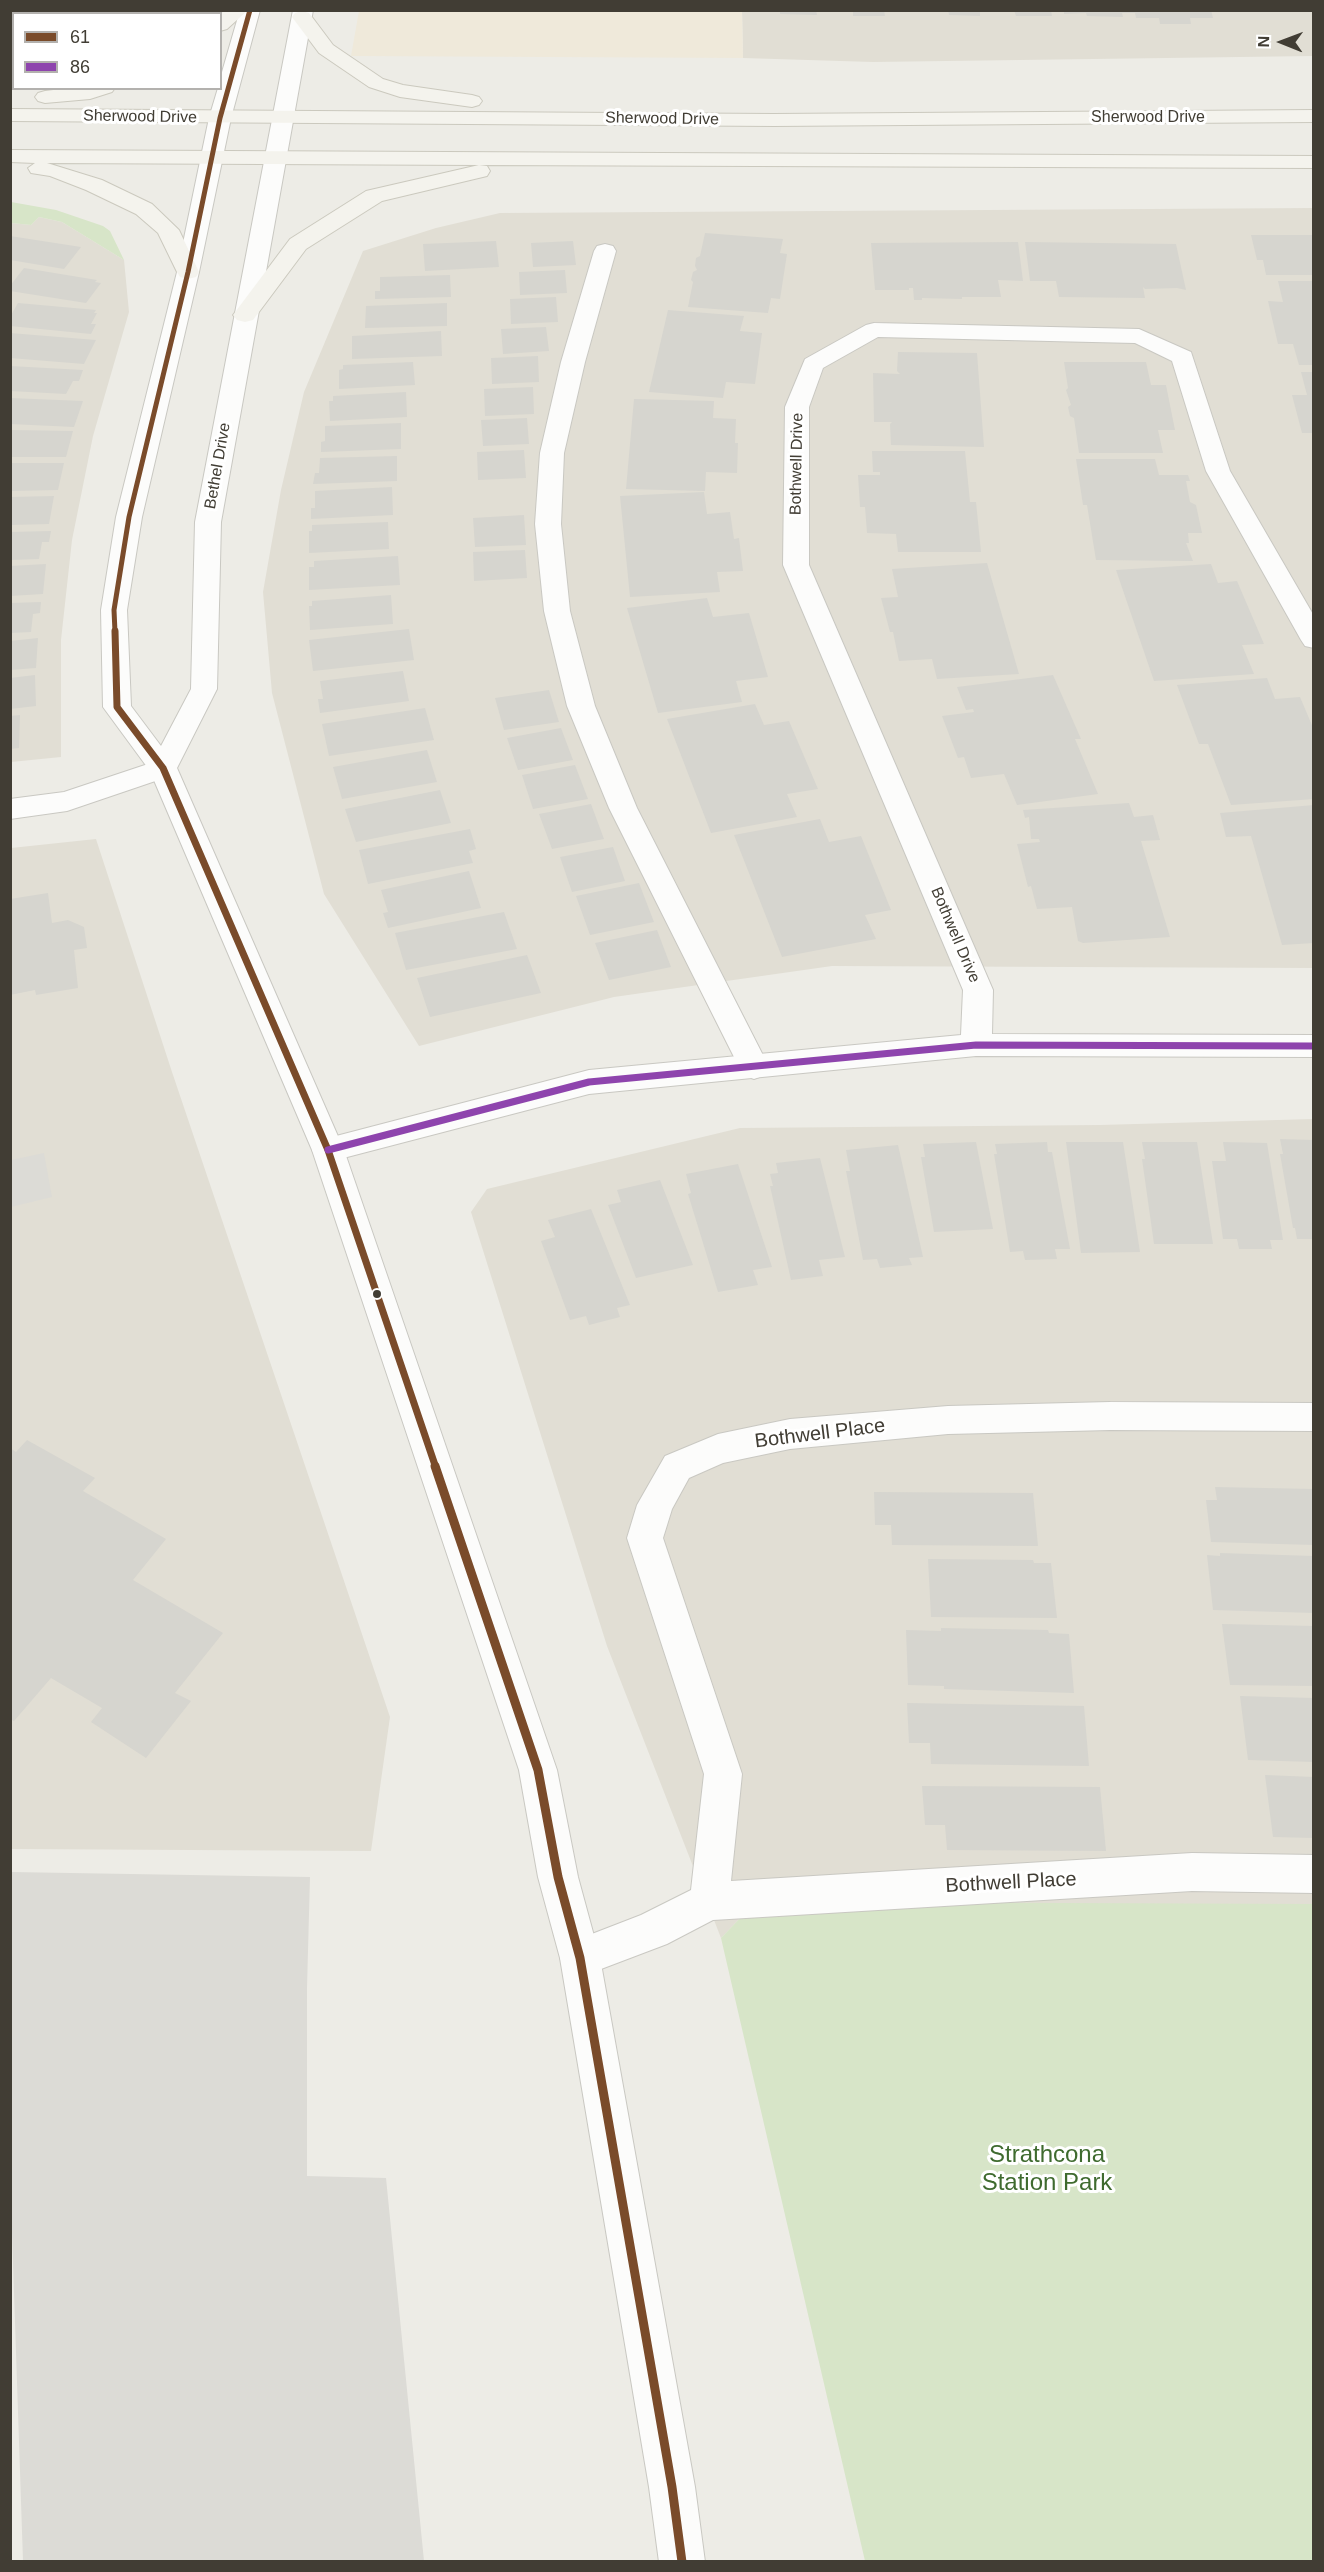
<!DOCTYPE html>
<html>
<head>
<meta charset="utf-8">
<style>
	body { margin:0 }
	#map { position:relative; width:1324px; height:2572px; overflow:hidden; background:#edece6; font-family:Helvetica,sans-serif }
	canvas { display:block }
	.frame { position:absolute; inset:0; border:12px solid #413d34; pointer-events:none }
	.legend { position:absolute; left:12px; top:12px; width:210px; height:78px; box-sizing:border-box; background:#fff; border:2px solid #b3b1ae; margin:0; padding:8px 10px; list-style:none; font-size:18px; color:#413d34 }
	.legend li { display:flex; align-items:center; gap:12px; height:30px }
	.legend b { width:30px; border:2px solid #b3b1ae }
	.north { position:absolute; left:1252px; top:12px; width:60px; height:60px; -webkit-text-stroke:4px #fff; paint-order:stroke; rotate:271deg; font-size:16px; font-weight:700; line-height:24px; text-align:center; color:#413d34 }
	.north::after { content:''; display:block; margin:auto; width:21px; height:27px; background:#413d34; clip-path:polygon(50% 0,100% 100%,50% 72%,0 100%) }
</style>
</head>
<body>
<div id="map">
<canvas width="1324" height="2572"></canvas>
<div class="frame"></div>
<ul class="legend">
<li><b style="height:8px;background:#7a4b2a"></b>61</li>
<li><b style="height:8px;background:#8e44ad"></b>86</li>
</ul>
<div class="north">N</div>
</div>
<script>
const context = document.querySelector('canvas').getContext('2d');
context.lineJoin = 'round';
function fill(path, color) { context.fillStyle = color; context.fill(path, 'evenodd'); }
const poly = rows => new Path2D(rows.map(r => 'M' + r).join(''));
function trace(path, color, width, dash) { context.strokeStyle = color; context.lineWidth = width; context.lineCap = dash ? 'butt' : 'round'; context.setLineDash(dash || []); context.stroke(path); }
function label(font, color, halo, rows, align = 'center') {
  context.font = font + ' Helvetica,sans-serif'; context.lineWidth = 6; context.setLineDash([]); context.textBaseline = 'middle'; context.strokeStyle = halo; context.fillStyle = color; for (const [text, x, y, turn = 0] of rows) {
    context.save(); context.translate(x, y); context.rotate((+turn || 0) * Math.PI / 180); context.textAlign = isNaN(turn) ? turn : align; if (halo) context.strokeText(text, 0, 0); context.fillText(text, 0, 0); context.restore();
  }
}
fill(poly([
	[11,11,185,11,179,14,14,14,13,50,11,50],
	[742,11,1313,11,1313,56,873,62,743,58],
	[1313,208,1313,968,832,966,614,997,419,1046,324,894,272,693,263,592,281,490,304,392,363,251,436,228,500,213],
	[39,217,62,222,124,260,129,312,93,436,72,540,61,640,61,757,11,762,11,223,31,225],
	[96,839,172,1072,390,1717,371,1851,11,1849,11,848],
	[1313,1119,1313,1905,744,1914,721,1938,607,1646,471,1212,487,1189,740,1128,1100,1125]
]), '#e1ded4');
fill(poly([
	[359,11,742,11,743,58,351,56]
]), '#efe9da');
fill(poly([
	[11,202,56,210,103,226,110,231,124,260,62,222,39,217,31,225,11,223],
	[809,1902,1313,1904,1313,2561,865,2561,721,1938,744,1914]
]), '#d7e5c8');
fill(poly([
	[44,1153,52,1197,11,1207,11,1160],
	[11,1872,310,1877,307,1988,307,2176,386,2178,424,2561,23,2561,11,2203]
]), '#dcdbd6');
fill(poly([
	[19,10,104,10,103,14,18,14],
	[780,10,816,10,817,15,780,14],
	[853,10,884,10,885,16,853,16],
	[948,10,980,10,980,16,949,15],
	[1014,10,1051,10,1052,16,1016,16],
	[1064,10,1211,10,1213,18,1190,18,1191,24,1160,24,1159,18,1136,18,1135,13,1122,13,1123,17,1087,16,1086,13,1064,14],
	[705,233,783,239,780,253,787,254,780,299,771,298,768,313,688,307,693,282,691,280,693,272,697,270,695,266,696,258,700,256],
	[1251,235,1314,235,1314,275,1266,275,1263,260,1257,260],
	[10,236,81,247,64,269,10,260],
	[496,241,499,267,425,271,423,244],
	[573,241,576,265,533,267,531,243],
	[1018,242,1023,281,998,280,1001,297,962,297,962,299,922,298,922,300,914,300,913,288,909,288,909,290,875,290,871,243],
	[1025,242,1176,244,1186,290,1177,288,1145,289,1143,287,1145,298,1059,297,1056,281,1030,281],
	[24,268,97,280,95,282,101,283,86,303,10,291,10,286],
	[565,270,567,293,520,295,519,272],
	[450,275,451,297,375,299,375,291,380,291,380,277],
	[1278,281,1314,281,1314,365,1299,365,1293,344,1278,344,1268,301,1283,302],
	[556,297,558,322,511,324,510,299],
	[18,303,96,310,94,313,97,313,91,324,96,324,91,334,10,326,10,317],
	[447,303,447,326,365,328,366,306],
	[668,310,744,316,740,331,762,333,755,384,726,382,723,398,649,392],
	[546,327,549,351,503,354,501,329],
	[441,331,442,356,352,359,352,336],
	[10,333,96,340,84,364,10,358],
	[898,352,977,353,984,447,891,445,890,424,892,422,874,422,873,373,900,374,897,371],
	[538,356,539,382,492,384,491,358],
	[413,362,415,385,339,389,339,370,343,369,343,365],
	[1064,362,1146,362,1151,385,1166,385,1175,430,1158,430,1163,453,1079,453,1074,418,1070,416,1068,407,1071,405,1066,390,1068,388],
	[10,366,83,370,79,381,73,381,66,394,10,391],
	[1301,372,1314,372,1314,433,1302,433,1292,395,1307,395],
	[533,387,534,414,485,416,484,389],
	[406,392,407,417,330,421,329,401,333,401,333,396],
	[10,398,83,401,74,427,10,424],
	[634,399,714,401,713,418,736,419,735,443,738,443,737,473,706,472,705,491,626,489],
	[527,418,529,444,483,446,481,420],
	[401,423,401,449,321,452,321,442,325,441,325,426],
	[10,430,73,431,66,457,10,457],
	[524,450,526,478,478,480,477,452],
	[872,451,965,451,970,502,976,502,981,552,898,552,896,534,867,533,865,507,860,507,858,475,880,475,880,472,873,472],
	[397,456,397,481,313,484,315,473,319,473,320,458],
	[1076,459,1155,459,1159,475,1188,475,1190,481,1186,481,1190,502,1196,505,1202,533,1188,533,1189,543,1186,543,1193,561,1096,560,1087,505,1083,505],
	[10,463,64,463,58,490,10,491],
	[392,487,393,515,311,519,311,508,315,508,315,491],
	[704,492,707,514,730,512,734,539,739,538,743,571,717,572,720,592,630,597,620,496],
	[54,496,49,524,10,525,10,497],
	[524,515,526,545,475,547,473,518],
	[388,522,389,549,309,553,309,531,312,531,312,525],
	[51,531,49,542,42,542,39,559,10,560,10,532],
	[525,550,527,578,474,581,473,552],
	[398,556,400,585,309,590,309,567,314,567,314,561],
	[987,563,1019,674,937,679,932,659,899,661,893,632,890,632,881,598,898,597,892,569],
	[46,564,43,594,10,596,10,566],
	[1211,564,1218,583,1237,581,1264,644,1242,645,1254,674,1154,681,1116,570],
	[391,595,393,624,310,630,309,606,312,606,312,601],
	[707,598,713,617,749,613,768,677,736,681,742,702,658,713,627,608],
	[41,602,40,613,33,614,31,632,10,633,10,603],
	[409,629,414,660,313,671,309,640],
	[38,638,36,668,10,670,10,641],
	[403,671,409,701,320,713,318,699,323,699,320,681],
	[35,675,36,706,10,709,10,678],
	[1053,675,1081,739,1075,739,1098,794,1017,805,1004,774,971,778,964,757,958,758,942,716,974,712,973,709,966,710,957,687],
	[1267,678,1275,699,1300,697,1314,730,1314,799,1231,805,1208,744,1199,744,1177,685],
	[549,690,559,722,504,730,495,698],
	[755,704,764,725,789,721,818,789,787,794,797,817,711,833,667,719],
	[425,708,434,740,329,756,322,724],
	[20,715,19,748,10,749,10,716],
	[561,728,573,760,518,770,507,738],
	[427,750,437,782,342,799,333,767],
	[575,765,588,799,533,809,522,775],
	[440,790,451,823,356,842,345,809],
	[1129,803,1134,817,1153,815,1160,840,1141,841,1170,937,1083,943,1078,941,1072,907,1037,909,1031,886,1028,887,1017,844,1040,842,1039,839,1031,839,1029,817,1025,818,1023,810],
	[591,804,604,839,552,849,539,814],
	[1314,805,1314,943,1282,945,1251,836,1226,837,1220,813],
	[820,819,829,842,861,836,891,910,865,915,876,939,782,957,734,835],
	[470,829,476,849,469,851,473,863,368,884,359,850],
	[613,847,625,881,572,892,560,857],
	[469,871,481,908,388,928,383,913,388,912,381,890],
	[639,883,654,922,590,935,576,896],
	[48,893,52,923,68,920,84,927,87,948,74,950,78,988,36,995,35,990,10,995,10,899],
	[504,912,517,949,406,970,395,933],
	[657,930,671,967,609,980,595,943],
	[527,955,541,993,430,1017,417,978],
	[1280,1139,1314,1140,1314,1239,1297,1239,1295,1228,1293,1228,1280,1154,1283,1154],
	[976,1142,993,1229,934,1232,921,1157,925,1157,923,1144],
	[1047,1142,1048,1152,1052,1152,1070,1249,1055,1249,1057,1259,1025,1260,1023,1251,1010,1252,994,1154,997,1154,995,1144],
	[1066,1142,1123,1142,1140,1252,1081,1253],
	[1142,1142,1197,1142,1213,1244,1154,1244,1142,1159,1145,1159],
	[1223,1142,1267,1143,1283,1240,1270,1240,1272,1249,1239,1249,1237,1239,1223,1239,1212,1161,1226,1161],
	[898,1145,923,1257,909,1258,912,1265,880,1268,877,1259,863,1260,846,1171,850,1171,846,1150],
	[820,1158,845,1257,819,1260,823,1276,791,1280,770,1186,773,1186,770,1174,778,1173,776,1163],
	[738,1164,772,1267,753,1270,758,1285,718,1292,688,1194,691,1193,686,1174],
	[660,1180,693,1265,636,1278,608,1205,621,1202,617,1190],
	[591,1209,630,1305,617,1308,620,1317,589,1325,586,1316,570,1320,541,1241,555,1237,548,1220],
	[27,1440,95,1478,83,1491,166,1539,133,1580,223,1633,175,1693,191,1701,146,1758,91,1722,102,1708,51,1678,14,1721,10,1719,10,1448,16,1452],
	[1215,1487,1314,1489,1314,1545,1211,1542,1206,1500,1217,1500],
	[874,1492,1033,1493,1038,1546,892,1545,891,1525,875,1525],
	[1220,1553,1314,1556,1314,1613,1213,1610,1207,1555,1220,1556],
	[928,1559,1033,1560,1034,1563,1051,1563,1057,1618,931,1617],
	[1222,1624,1314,1626,1314,1686,1230,1685],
	[941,1628,1048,1630,1049,1633,1069,1634,1074,1693,944,1689,944,1686,908,1685,906,1630,941,1631],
	[1240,1696,1314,1698,1314,1762,1248,1760],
	[907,1703,1084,1706,1089,1766,931,1764,930,1743,909,1743],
	[1265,1775,1314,1777,1314,1838,1273,1837],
	[922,1786,1100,1787,1106,1851,947,1850,945,1825,925,1825]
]), '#d6d5cf');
const service = poly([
	[605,244,613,246,616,251,585,362,564,453,561,524,570,611,595,706,637,808,769,1067,765,1075,754,1079,743,1075,739,1067,609,808,567,706,544,611,535,524,540,453,561,362,594,251,597,246,605,244]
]);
const minor = poly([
	[874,323,1139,329,1191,352,1230,471,1314,616,1314,648,1305,646,1301,640,1206,471,1172,361,1135,343,878,337,823,368,809,407,809,565,993,990,992,1034,1314,1035,1314,1057,976,1056,589,1094,328,1162,317,1159,312,1150,317,1141,589,1070,961,1035,963,990,783,565,785,407,805,359,866,325,874,323],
	[163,759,173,761,177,768,173,775,67,811,10,819,10,799,64,792,163,759],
	[1110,1402,1314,1403,1314,1431,1110,1430,948,1434,790,1449,723,1463,689,1478,672,1509,663,1538,742,1774,731,1881,1192,1853,1314,1855,1314,1893,1192,1891,713,1920,667,1944,580,1977,566,1972,560,1958,566,1944,641,1915,691,1890,704,1774,627,1538,637,1505,665,1456,718,1434,790,1419,948,1406,1110,1402]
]);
const tertiary = poly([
	[240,10,260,10,231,118,199,272,142,517,127,610,131,706,161,746,191,689,195,522,293,10,313,10,221,522,217,689,177,768,344,1150,557,1770,578,1877,600,1958,695,2487,705,2562,659,2562,649,2487,560,1958,538,1877,519,1770,312,1150,150,771,103,707,101,610,116,517,177,272,209,118,218,88,220,88,220,79,240,10]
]);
const secondary = poly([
	[225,10,248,10,227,29,220,31,220,14,225,10],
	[302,11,309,13,333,45,383,79,403,85,472,95,479,97,482,101,479,105,472,107,400,97,369,87,319,53,292,17,295,13,302,11],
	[70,88,115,88,112,92,90,99,45,103,38,101,35,97,38,93,45,91,70,88],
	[10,109,774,114,1314,110,1314,122,774,126,10,121,10,109],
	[10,150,1314,156,1314,168,479,165,487,166,490,171,487,176,382,201,306,249,253,320,245,322,237,320,233,315,290,239,366,191,479,165,47,163,102,180,152,204,179,230,199,272,196,277,188,279,180,277,177,272,158,233,136,214,86,190,50,176,31,173,28,168,35,163,10,162,10,150]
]);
trace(service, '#c9c8c2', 2);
trace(minor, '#c9c8c2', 2);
trace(tertiary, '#c9c8c2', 2);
trace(secondary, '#cbc9be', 2);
fill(service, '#fcfcfb');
fill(minor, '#fcfcfb');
fill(tertiary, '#fcfcfb');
fill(secondary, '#f4f3ed');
trace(poly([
	[115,632,114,610,129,517,188,272,220,118,250,10]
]), '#7a4b2a', 5);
trace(poly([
	[115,631,117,707,163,768,328,1150,436,1468]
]), '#7a4b2a', 7);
trace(poly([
	[435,1466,538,1770,558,1877,580,1958,672,2487,682,2562]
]), '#7a4b2a', 9);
trace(poly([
	[328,1150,589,1082,976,1045,1314,1046]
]), '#8e44ad', 7);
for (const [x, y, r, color] of [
	[377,1294,5,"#413d34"]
]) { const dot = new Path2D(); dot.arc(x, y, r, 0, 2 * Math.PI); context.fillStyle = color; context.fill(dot); trace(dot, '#fff', 2); }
label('16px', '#413d34', '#fff', [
	["Sherwood Drive",140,117,1],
	["Sherwood Drive",1148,118],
	["Sherwood Drive",662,119,1],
	["Bothwell Drive",797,464,-89],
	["Bethel Drive",218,466,-80],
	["Bothwell Drive",955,935,67]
]);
label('20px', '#413d34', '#fff', [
	["Bothwell Place",820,1434,-7],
	["Bothwell Place",1011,1883,-3]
]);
label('24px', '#3f6b2f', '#fff', [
	["Strathcona",1047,2155],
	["Station Park",1047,2183]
]);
</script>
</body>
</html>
